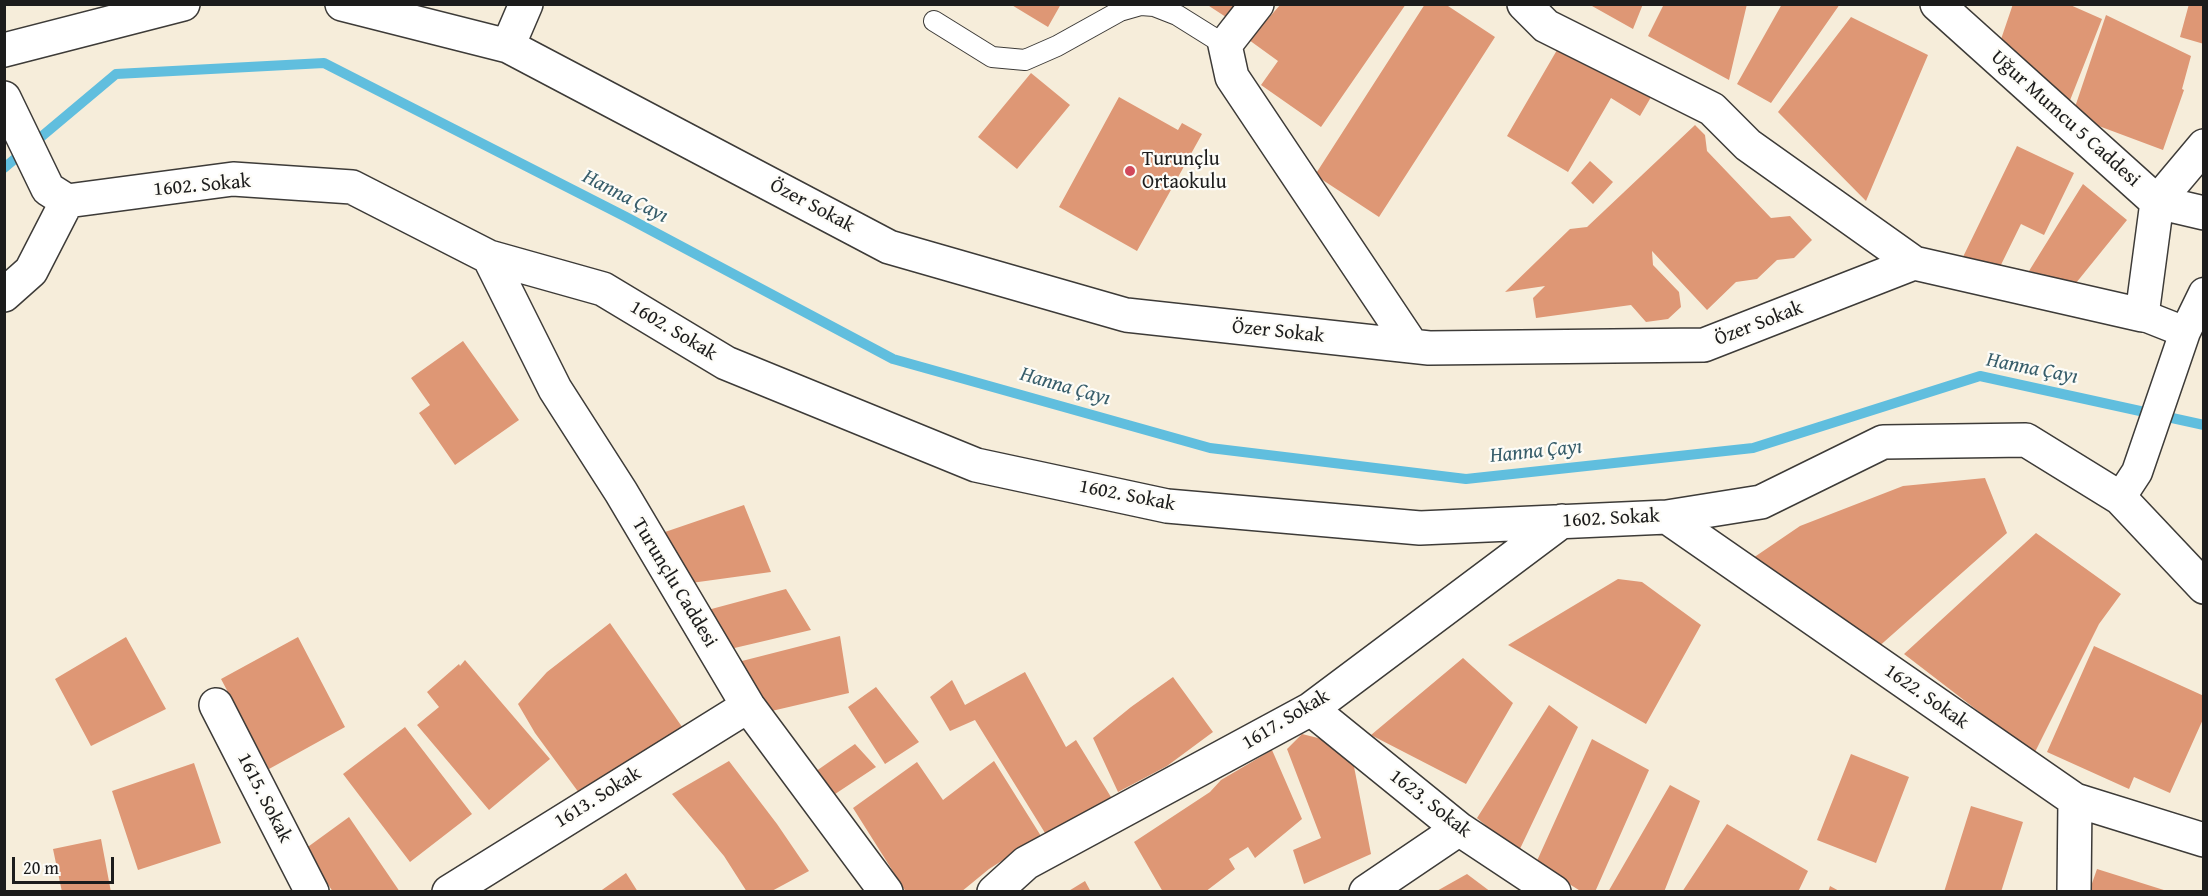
<!DOCTYPE html>
<html>
<head>
<meta charset="utf-8">
<style>
	body { margin:0 }
	#map { position:relative; width:2208px; height:896px; overflow:hidden; background:#f6edda; font-family:"Gentium Book Plus",serif }
	canvas { display:block }
	.frame { position:absolute; inset:0; border:6px solid #1c1c1c; pointer-events:none }
	.scale { position:absolute; left:12px; top:857px; width:102px; height:27px; box-sizing:border-box; border:3px solid #1c1c1c; border-top:0; padding-left:8px; font-size:18px; line-height:21px; white-space:nowrap; color:#1c1c1c; -webkit-text-stroke:4px #fdfcf7; paint-order:stroke }
</style>
</head>
<body>
<div id="map">
<canvas width="2208" height="896"></canvas>
<div class="frame"></div>
<div class="scale">20 m</div>
</div>
<script>
const context = document.querySelector('canvas').getContext('2d');
context.lineJoin = 'round';
const poly = rows => new Path2D(rows.map(r => 'M' + r).join(''));
function trace(path, color, width, dash) { context.strokeStyle = color; context.lineWidth = width; context.lineCap = dash ? 'butt' : 'round'; context.setLineDash(dash || []); context.stroke(path); }
function fill(path, color) { context.fillStyle = color; context.fill(path, 'evenodd'); }
function label(font, color, halo, rows, align = 'center') {
  context.font = font + ' "Gentium Book Plus",serif'; context.lineWidth = 4.5; context.setLineDash([]); context.textBaseline = 'middle'; context.strokeStyle = halo; context.fillStyle = color; for (const [text, x, y, turn = 0] of rows) {
    context.save(); context.translate(x, y); context.rotate((+turn || 0) * Math.PI / 180); context.textAlign = isNaN(turn) ? turn : align; if (halo) context.strokeText(text, 0, 0); context.fillText(text, 0, 0); context.restore();
  }
}
trace(poly([
	[4,168,116,74,324,63,626,217,893,359,1210,448,1466,479,1753,448,1980,376,2204,425]
]), '#60bede', 10);
fill(poly([
	[1010,4,1061,4,1048,27],
	[1206,4,1246,4,1232,21],
	[1281,4,1406,4,1321,127,1261,85,1278,61,1249,40],
	[1425,4,1445,4,1495,37,1379,217,1315,175],
	[1593,4,1643,4,1633,29,1592,6],
	[1664,4,1747,4,1729,80,1648,36],
	[1782,4,1840,4,1771,103,1737,84],
	[2013,4,2068,4,2102,19,2067,108,1997,51],
	[2189,4,2204,4,2204,44,2180,37],
	[2106,15,2191,56,2182,89,2184,90,2163,150,2072,116],
	[1851,17,1928,55,1866,201,1778,112],
	[1564,38,1654,92,1640,116,1611,98,1568,172,1507,136],
	[1031,73,1070,105,1017,169,978,137],
	[1119,97,1178,130,1182,123,1202,134,1137,251,1059,207],
	[1695,125,1705,135,1707,151,1771,218,1790,216,1812,240,1794,258,1777,260,1757,279,1736,282,1707,310,1652,251,1653,265,1679,292,1681,307,1668,319,1646,322,1631,305,1536,318,1533,298,1545,286,1505,292,1570,229,1587,227],
	[2017,146,2074,173,2044,235,2021,224,1996,275,1962,259],
	[1590,161,1613,182,1593,204,1571,183],
	[2083,184,2127,220,2076,283,2029,271],
	[463,341,519,420,455,465,419,413,430,405,411,378],
	[1985,478,2007,533,1876,649,1753,558,1800,526,1903,486],
	[744,505,771,572,691,583,665,532],
	[2036,533,2121,594,2099,624,2034,754,1904,654],
	[1618,579,1642,582,1701,625,1646,724,1508,645],
	[786,589,811,630,726,650,704,611],
	[610,623,687,734,582,797,535,733,518,704,547,672],
	[840,636,849,693,763,713,738,662],
	[126,637,166,709,91,746,55,679],
	[298,637,345,727,269,769,221,679],
	[2094,646,2204,696,2204,717,2170,793,2134,777,2129,789,2047,752],
	[1463,658,1513,703,1466,784,1371,735],
	[465,660,550,759,489,810,417,725,439,707,427,692,459,664,460,666],
	[1025,672,1066,747,1076,740,1111,797,1050,841,975,720,950,731,930,697,952,680,965,705],
	[1173,677,1213,732,1167,766,1118,792,1093,738,1131,707],
	[876,687,919,742,885,764,848,707],
	[1549,705,1578,727,1518,853,1477,818],
	[405,727,472,814,410,862,343,774],
	[1302,734,1350,746,1371,854,1304,884,1293,850,1321,838,1287,749],
	[1592,739,1649,770,1595,892,1582,892,1536,863],
	[855,744,876,767,829,798,809,776],
	[1272,750,1302,819,1255,858,1248,847,1229,859,1235,869,1205,892,1163,892,1134,842,1210,792,1221,780],
	[1851,754,1909,777,1876,863,1817,840],
	[729,761,777,824,809,871,770,892,747,892,724,856,672,794],
	[994,761,1041,836,989,869,961,892,906,892,853,808,917,762,943,800],
	[194,763,221,843,138,870,112,791],
	[1670,785,1700,801,1664,892,1608,892],
	[1971,806,2023,822,2001,892,1944,892],
	[349,817,400,892,333,892,305,849],
	[1727,824,1808,871,1798,892,1682,892],
	[101,839,111,892,62,892,53,849],
	[2097,869,2167,891,2167,892,2089,892],
	[626,873,638,892,599,892],
	[1467,874,1491,892,1435,892],
	[1085,881,1091,892,1067,892],
	[1830,886,1841,892,1828,892]
]), '#de9775');
const service = poly([
	[934,21,992,57,1025,60,1057,46,1120,11,1141,5,1154,6,1177,15,1225,45]
]);
const pedestrian = poly([
	[2142,315,2185,332],
	[2120,498,2137,472,2185,332,2204,293]
]);
const minor = poly([
	[342,4,508,46,889,247,1126,315,1429,348,1704,345,1914,263,2142,315,2157,202,2204,146],
	[1257,4,1225,45,1232,77,1412,346],
	[1524,4,1546,26,1712,109,1748,145,1914,263],
	[1937,4,2157,202,2204,213],
	[508,46,526,4],
	[4,50,183,4],
	[4,98,48,189,67,201,233,179,352,187,489,257,603,289,726,363,976,465,1167,506,1420,528,1667,517,1761,502,1883,442,2026,440,2120,498,2204,587],
	[489,257,555,389,621,492,748,706,886,892],
	[4,295,31,271,67,201],
	[1667,517,2075,800,2204,840],
	[216,705,312,892],
	[1311,709,1459,829,1554,892],
	[449,892,748,706],
	[994,892,1026,863,1311,709,1562,521],
	[1366,892,1459,829],
	[2074,892,2075,800]
]);
trace(service, '#3d3b38', 22);
trace(pedestrian, '#3d3b38', 33);
trace(minor, '#3d3b38', 36);
trace(service, '#fff', 20);
trace(pedestrian, '#fff', 30);
trace(minor, '#fff', 33);
for (const [x, y, r, color] of [
	[1130,171,6,"#d1495b"]
]) { const dot = new Path2D(); dot.arc(x, y, r, 0, 2 * Math.PI); context.fillStyle = color; context.fill(dot); trace(dot, '#fdfcf7', 2); }
label('20px', '#1c1c1c', '#fdfcf7', [
	["Uğur Mumcu 5 Caddesi",2065,119,42],
	["1602. Sokak",202,186,-5],
	["Özer Sokak",812,206,28],
	["Özer Sokak",1759,324,-21],
	["1602. Sokak",673,331,31],
	["Özer Sokak",1278,332,6],
	["1602. Sokak",1127,496,11],
	["1602. Sokak",1611,519,-3],
	["Turunçlu Caddesi",674,583,59],
	["1622. Sokak",1926,697,35],
	["1617. Sokak",1286,720,-31],
	["1615. Sokak",264,798,63],
	["1613. Sokak",598,798,-32],
	["1623. Sokak",1430,804,38]
]);
label('20px', '#1c1c1c', '#fdfcf7', [
	["Turunçlu",1142,160],
	["Ortaokulu",1142,183]
], 'left');
label('italic 21px', '#375d6a', '#fdfcf7', [
	["Hanna Çayı",625,197,27],
	["Hanna Çayı",2032,369,11],
	["Hanna Çayı",1065,387,16],
	["Hanna Çayı",1536,452,-6]
]);
</script>
</body>
</html>
